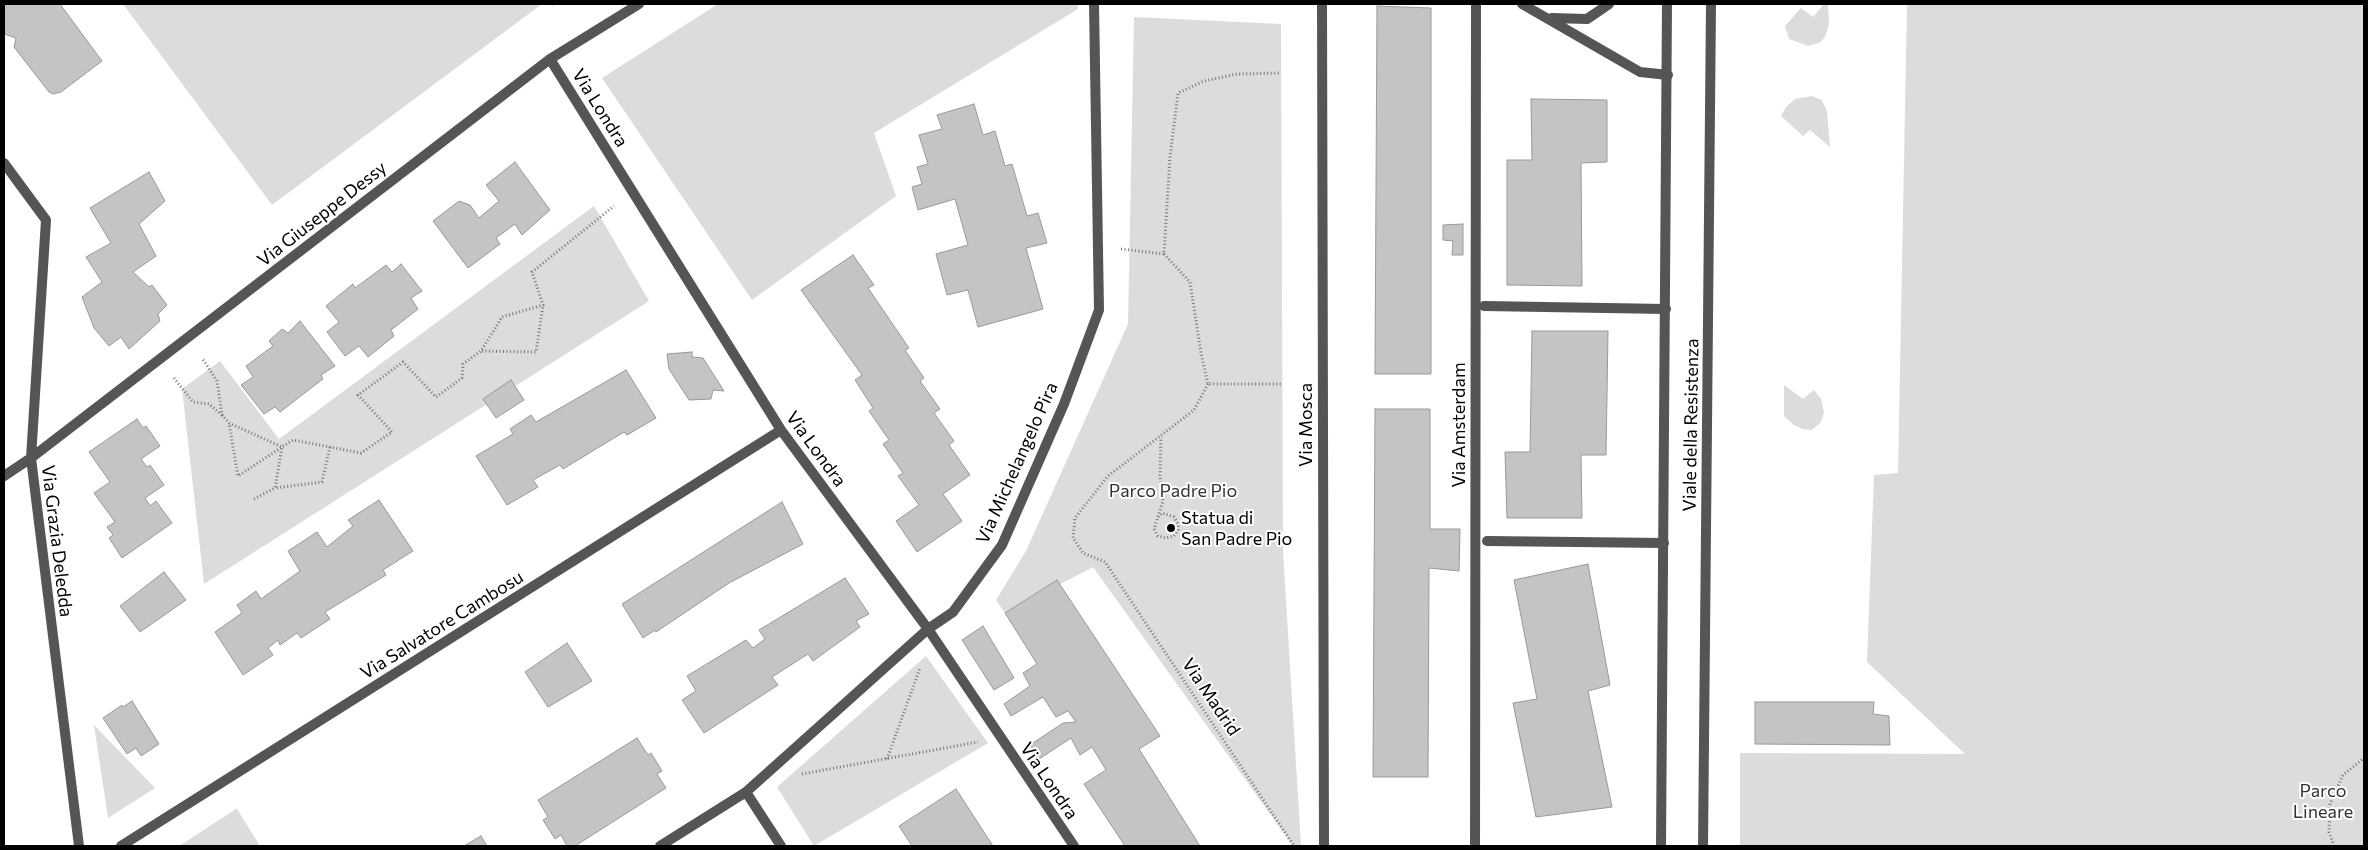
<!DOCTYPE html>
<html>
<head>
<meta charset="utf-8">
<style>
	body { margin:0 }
	#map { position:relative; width:2368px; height:850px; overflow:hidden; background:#fff; font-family:Commissioner,sans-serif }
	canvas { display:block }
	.frame { position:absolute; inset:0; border:5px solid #000; pointer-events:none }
</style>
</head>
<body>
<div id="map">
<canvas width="2368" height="850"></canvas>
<div class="frame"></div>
</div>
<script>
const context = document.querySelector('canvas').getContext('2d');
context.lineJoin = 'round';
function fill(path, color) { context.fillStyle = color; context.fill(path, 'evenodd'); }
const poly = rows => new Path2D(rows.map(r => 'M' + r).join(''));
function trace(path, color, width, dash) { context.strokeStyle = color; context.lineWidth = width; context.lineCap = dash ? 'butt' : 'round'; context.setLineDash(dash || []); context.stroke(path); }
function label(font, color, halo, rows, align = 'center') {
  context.font = font + ' Commissioner,sans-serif'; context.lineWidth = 4; context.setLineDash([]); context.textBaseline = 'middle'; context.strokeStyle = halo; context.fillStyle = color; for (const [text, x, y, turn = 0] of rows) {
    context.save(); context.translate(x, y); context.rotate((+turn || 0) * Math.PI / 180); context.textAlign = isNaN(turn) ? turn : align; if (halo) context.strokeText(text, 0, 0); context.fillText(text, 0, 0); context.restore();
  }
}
fill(poly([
	[123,4,542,4,272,205],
	[718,4,1078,4,1078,9,874,133,896,196,752,300,602,78],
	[1824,4,1828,4,1829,24,1825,37,1819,43,1808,46,1789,39,1785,26,1801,8,1813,17],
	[1907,4,2364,4,2364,846,1740,846,1740,753,1965,754,1867,662,1874,475,1898,473],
	[1134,17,1281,24,1283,551,1301,846,1293,846,1093,567,1005,613,996,600,1026,551,1128,324],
	[1812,96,1822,100,1827,111,1830,147,1810,130,1803,136,1781,116,1786,107,1795,99],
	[594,206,649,301,204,584,182,389,220,361,279,439],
	[1784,385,1803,399,1814,390,1821,399,1824,413,1821,422,1812,430,1803,429,1794,425,1784,416],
	[926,656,988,743,814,846,777,787],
	[94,725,155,788,108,818],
	[237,809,260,846,179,846,236,809]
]), '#dcdcdc');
const building = poly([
	[4,4,60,4,102,61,61,92,53,94,49,92,14,47,16,38,4,34,4,4],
	[1377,6,1431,8,1431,374,1375,374,1377,6],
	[1531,99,1607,100,1607,162,1581,163,1582,286,1507,285,1507,160,1532,160,1531,99],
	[974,104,983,135,995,131,1005,166,1012,164,1027,216,1038,213,1047,243,1026,248,1043,309,978,327,968,290,947,295,936,254,968,245,955,199,918,210,912,187,922,184,917,167,928,164,919,135,942,129,937,115,974,104],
	[515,162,550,210,522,235,515,224,496,238,500,244,468,268,433,221,459,201,470,205,479,218,499,201,486,185,515,162],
	[149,172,165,201,139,224,156,256,133,272,149,287,152,285,167,305,158,314,160,321,129,349,121,337,109,346,94,328,82,297,102,282,86,257,111,243,90,208,149,172],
	[1463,224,1463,255,1452,255,1453,241,1443,240,1443,225,1463,224],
	[853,255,874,285,868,288,909,348,905,350,924,378,920,381,940,409,934,413,954,441,949,445,970,475,943,494,962,521,917,552,896,521,919,505,898,476,903,473,883,444,889,440,869,411,873,408,855,380,862,375,801,290,853,255],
	[401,264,422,291,411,298,418,309,391,330,394,336,368,357,359,346,345,356,327,332,339,322,326,306,353,284,355,288,386,265,392,272,401,264],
	[300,321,335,366,321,375,323,379,280,412,275,407,264,414,241,385,253,377,246,366,273,346,269,341,282,329,288,333,300,321],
	[1532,331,1608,331,1606,455,1581,455,1582,518,1507,518,1505,452,1530,452,1532,331],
	[692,352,692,357,703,358,724,391,713,390,711,399,689,400,669,369,667,354,692,352],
	[626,370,656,418,627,435,624,432,563,469,560,465,533,480,538,487,507,505,476,456,513,434,510,429,531,415,536,422,626,370],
	[511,380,524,400,496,418,483,399,511,380],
	[1375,409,1430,409,1430,529,1460,529,1459,571,1429,568,1428,777,1373,777,1375,409],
	[137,419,143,428,146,426,160,446,141,459,147,467,150,465,164,485,145,498,150,506,156,501,172,523,122,558,109,538,113,535,107,527,115,522,94,493,110,482,89,452,137,419],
	[379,500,413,551,383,570,386,575,325,612,330,619,301,638,297,633,280,645,278,640,268,648,273,655,243,675,215,632,242,613,237,605,256,591,261,599,300,571,288,551,317,532,327,547,353,526,348,520,379,500],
	[782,502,803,544,729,583,656,632,655,630,643,638,622,604,782,502],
	[1588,564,1610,685,1588,691,1612,807,1536,817,1513,703,1537,699,1514,580,1588,564],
	[164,572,186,600,140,632,120,606,164,572],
	[845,578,869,614,856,621,860,627,813,661,808,654,772,677,778,685,704,733,682,700,696,691,687,676,746,640,753,648,765,639,759,630,845,578],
	[1057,580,1160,736,1139,749,1200,846,1125,846,1084,784,1106,770,1092,747,1080,755,1071,738,1039,759,1030,745,1063,723,1076,722,1068,711,1056,717,1043,697,1011,716,1004,704,1030,686,1023,673,1037,664,1005,613,1057,580],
	[983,626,1014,678,994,690,962,640,983,626],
	[567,643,592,681,548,707,525,672,567,643],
	[132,701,159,744,141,756,136,748,127,754,103,718,122,705,123,707,132,701],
	[1755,702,1874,702,1873,714,1889,716,1890,745,1755,744,1755,702],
	[637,738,648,755,651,753,662,771,657,774,666,788,575,846,567,846,561,835,555,839,543,820,548,817,538,800,637,738],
	[956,789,993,846,912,846,899,826,956,789],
	[481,836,487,846,464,846,481,836]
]);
fill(building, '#c4c4c4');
trace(building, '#999', 1);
trace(poly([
	[553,4,554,6],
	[1121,249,1164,254,1170,157,1178,93,1204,81,1237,74,1281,73],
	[1164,254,1190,282,1201,353,1208,384,1283,384],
	[482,351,536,352,543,305],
	[174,378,193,402,209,404,222,415,217,381,202,358],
	[1208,384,1194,410,1108,476,1075,518,1073,538,1083,553,1105,562,1294,846],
	[222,415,229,423,282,447,238,476,229,423],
	[330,447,322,482,275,488,282,447,293,440,330,447,361,453,392,432,358,395,403,362,436,397,462,378,463,364,481,351,502,317,543,305,532,272,614,206],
	[254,499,275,488],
	[1158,517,1162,513,1174,517,1178,524,1178,530,1174,536,1166,538,1158,536,1154,529,1163,501,1160,475,1161,437],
	[887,759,920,668],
	[802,774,978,742],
	[2334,846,2329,832,2330,804,2343,775,2364,758]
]), '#777', 3, [1, 2.5]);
trace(poly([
	[1484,306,1666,309],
	[1487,541,1664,543]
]), '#555', 10);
trace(poly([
	[1322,4,1324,846],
	[1522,4,1640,72,1668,75],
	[1552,18,1587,19,1609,4],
	[550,59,781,430,928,629,1074,846],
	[4,163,46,220,31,458,79,846],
	[4,476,31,458,550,59,639,4],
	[746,792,781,846],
	[121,846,781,430],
	[660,846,746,792,928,629,953,612,1002,545,1064,404,1099,310,1094,4],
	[1475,846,1476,4]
]), '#555', 10);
trace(poly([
	[1661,846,1667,4],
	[1703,846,1711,4]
]), '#555', 10);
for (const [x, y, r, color] of [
	[1171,528,5,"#000"]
]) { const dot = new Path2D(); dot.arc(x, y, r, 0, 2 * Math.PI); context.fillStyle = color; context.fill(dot); trace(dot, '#fff', 2); }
label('18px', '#000', '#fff', [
	["Via Londra",600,108,58],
	["Via Giuseppe Dessy",322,214,-38],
	["Via Mosca",1306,425,-90],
	["Via Amsterdam",1459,425,-90],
	["Viale della Resistenza",1691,425,-89],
	["Via Londra",816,449,54],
	["Via Michelangelo Pira",1017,463,-66],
	["Via Grazia Deledda",57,541,83],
	["Via Salvatore Cambosu",442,625,-32],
	["Via Madrid",1211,697,56],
	["Via Londra",1049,781,56]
]);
label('18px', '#333', '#fff', [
	["Parco Padre Pio",1173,491],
	["Parco",2323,791],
	["Lineare",2323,812]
]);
label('18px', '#000', '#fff', [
	["Statua di",1181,518],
	["San Padre Pio",1181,539]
], 'left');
</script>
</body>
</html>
